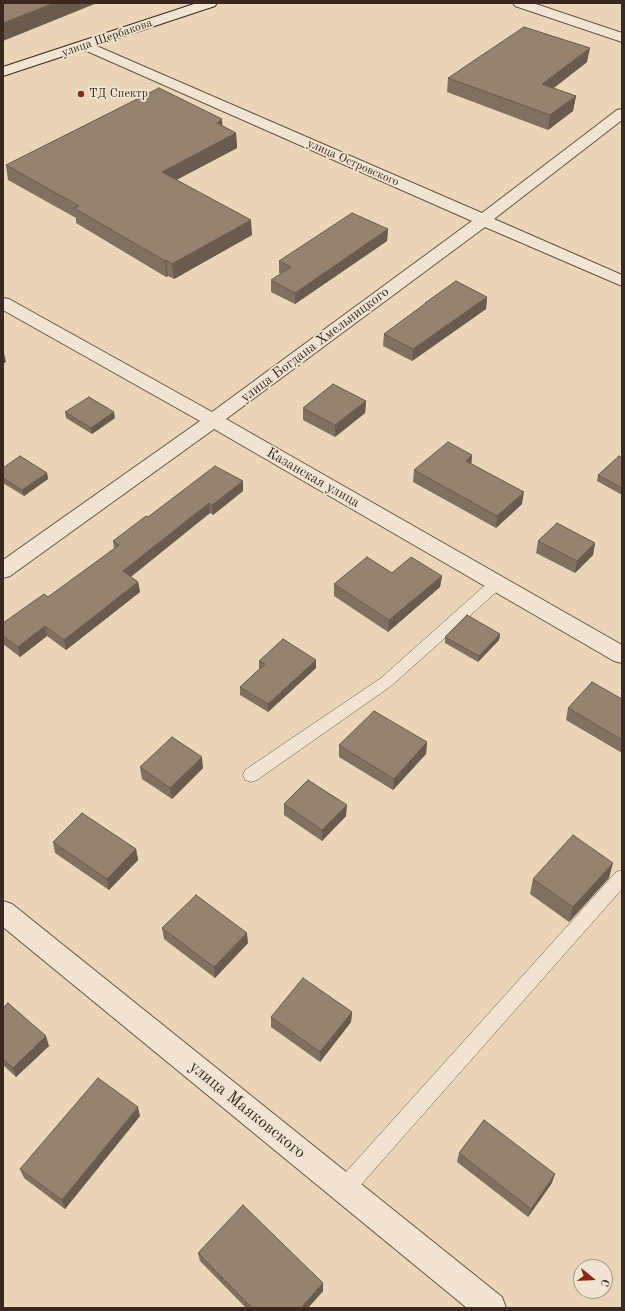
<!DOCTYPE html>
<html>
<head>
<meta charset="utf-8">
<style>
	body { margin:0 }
	#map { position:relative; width:625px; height:1311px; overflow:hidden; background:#ead5b7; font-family:"Old Standard TT",serif }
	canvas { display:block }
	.frame { position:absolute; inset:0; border:4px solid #3c2821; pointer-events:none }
	.north { position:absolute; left:573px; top:1259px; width:40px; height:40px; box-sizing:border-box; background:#f1e4d0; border:1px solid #a9998a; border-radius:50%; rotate:108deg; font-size:11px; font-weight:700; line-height:16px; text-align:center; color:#3c2821 }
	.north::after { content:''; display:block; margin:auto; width:14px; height:18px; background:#8f2418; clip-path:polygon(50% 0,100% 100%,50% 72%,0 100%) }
</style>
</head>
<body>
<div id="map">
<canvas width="625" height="1311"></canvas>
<div class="frame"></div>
<div class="north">С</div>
</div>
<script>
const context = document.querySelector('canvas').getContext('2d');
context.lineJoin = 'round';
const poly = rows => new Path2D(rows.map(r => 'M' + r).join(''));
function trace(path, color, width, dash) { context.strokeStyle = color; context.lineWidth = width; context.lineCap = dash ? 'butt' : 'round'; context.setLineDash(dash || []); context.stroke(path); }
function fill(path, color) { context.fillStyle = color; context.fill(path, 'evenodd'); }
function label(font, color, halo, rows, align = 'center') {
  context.font = font + ' "Old Standard TT",serif'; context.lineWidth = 3.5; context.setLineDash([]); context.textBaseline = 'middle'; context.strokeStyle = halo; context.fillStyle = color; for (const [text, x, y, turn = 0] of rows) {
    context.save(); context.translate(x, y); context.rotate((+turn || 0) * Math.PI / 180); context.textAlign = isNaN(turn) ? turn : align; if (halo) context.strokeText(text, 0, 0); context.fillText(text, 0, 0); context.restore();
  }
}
const lane = poly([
	[497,578,502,579,504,583,502,587,391,686,257,780,251,782,245,780,243,775,245,770,381,678,492,579,497,578],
	[622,870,622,889,351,1196,344,1199,337,1196,334,1189,337,1182,616,872,622,870]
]);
const street = poly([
	[513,3,533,3,622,33,622,42,515,6,513,3],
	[85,41,482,213,617,110,622,109,622,120,494,219,622,275,622,286,485,227,226,419,622,645,622,663,614,661,214,429,10,576,3,578,3,560,200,421,3,310,3,298,9,299,212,412,472,221,80,48,78,45,80,42,85,41],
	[3,901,12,904,502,1297,506,1308,467,1308,3,927,3,901]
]);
const secondary = poly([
	[197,3,217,3,215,6,3,76,3,67,197,3]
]);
trace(lane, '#685346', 1);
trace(street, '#685346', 2);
trace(secondary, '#3c2821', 2);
fill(lane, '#f1e4d0');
fill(street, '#f1e4d0');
fill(secondary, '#f1e4d0');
fill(poly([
	[587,62,553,88,576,96,573,111,548,130,447,92,448,78],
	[222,126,236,133,237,148,176,180,252,235,174,279,168,276,166,277,76,223,76,218,8,180,6,165],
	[388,229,387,241,295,304,271,292,271,280,281,274,279,273,279,261],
	[487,297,486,309,412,361,383,346,384,334,425,304,425,303],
	[366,401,365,413,335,437,303,420,303,408],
	[65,412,115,418,92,434,66,418],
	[472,455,471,464,522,504,496,528,413,482,414,470],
	[622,458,622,495,597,481,598,475],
	[3,468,47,473,48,479,24,496,3,483],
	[243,491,213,515,210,513,131,577,138,582,140,592,66,650,47,636,20,657,3,644,3,623,48,597,114,549,113,541,148,517],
	[538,541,595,543,593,555,575,573,536,553],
	[392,573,442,576,440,587,388,632,334,596,334,584],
	[500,634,499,640,478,662,445,643,445,637],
	[259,661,316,668,268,712,240,695,240,687,259,669],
	[622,699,622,753,566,720,568,708],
	[427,742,426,754,393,790,339,757,339,745],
	[140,767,203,768,172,799,142,779],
	[284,804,346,816,322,841,284,815],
	[53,842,136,849,138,860,109,890,55,853],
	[609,878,569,922,530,894,533,879],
	[162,928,248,943,215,978,164,939],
	[3,1008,49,1046,16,1077,3,1065],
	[352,1012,351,1022,320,1062,271,1027,271,1017],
	[140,1116,65,1209,24,1178,20,1169],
	[459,1153,552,1183,528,1217,457,1162],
	[198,1253,323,1291,308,1308,246,1308,200,1261]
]), '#81705f');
fill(poly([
	[54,3,97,3,3,41,3,23],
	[590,48,587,62,540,99,542,84],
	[576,96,573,111,548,130,550,115],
	[222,119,223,134,217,123],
	[236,133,237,148,163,187,162,172],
	[251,220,252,235,174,279,172,264],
	[388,229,387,241,295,304,295,293],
	[166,260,168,276,166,277,165,261],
	[487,297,486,309,412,361,413,349],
	[4,353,6,362,3,364,3,354],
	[366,401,365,413,335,437,335,425],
	[114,412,115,418,92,434,91,428],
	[472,455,471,467,466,461],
	[47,473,48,479,24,496,22,490],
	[243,481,243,491,213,515,212,505],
	[524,492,522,504,496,528,497,516],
	[209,503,210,513,125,581,123,571],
	[595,543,593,555,575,573,577,561],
	[442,576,440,587,388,632,389,620],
	[138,582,140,592,66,650,64,640],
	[45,626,47,636,20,657,18,647],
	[500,634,499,640,478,662,479,656],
	[316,660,316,668,268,712,268,704],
	[427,742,426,754,393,790,394,779],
	[202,757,203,768,172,799,170,788],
	[347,805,346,816,322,841,322,830],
	[136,849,138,860,109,890,107,879],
	[613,863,609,878,569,922,573,907],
	[247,933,248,943,215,978,214,967],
	[352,1012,351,1022,320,1062,320,1052],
	[46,1036,49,1046,16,1077,13,1068],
	[138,1107,140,1116,65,1209,62,1200],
	[555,1174,552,1183,528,1217,531,1209],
	[323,1283,323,1291,308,1308,301,1308]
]), '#695b4e');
const building = poly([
	[3,3,54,3,3,23,3,3],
	[524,27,590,48,542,84,576,96,550,115,448,78,524,27],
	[159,88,222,119,217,123,236,133,162,172,251,220,172,264,166,260,165,261,74,208,79,206,6,165,159,88],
	[352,213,388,229,295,293,271,280,291,267,279,261,352,213],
	[456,281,487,297,413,349,384,334,426,303,425,303,456,281],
	[333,384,366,401,335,425,303,408,333,384],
	[89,397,114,412,91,428,65,412,89,397],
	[448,442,472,455,466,461,524,492,497,516,414,470,448,442],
	[20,456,47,473,22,490,3,478,3,468,20,456],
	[619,456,622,458,622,488,598,475,619,456],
	[215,466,243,481,212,505,209,503,123,571,138,582,64,640,45,626,18,647,3,636,3,623,44,594,48,597,119,545,113,541,146,516,148,517,215,466],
	[557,523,595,543,577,561,538,541,557,523],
	[367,557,392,573,411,557,442,576,389,620,334,584,367,557],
	[467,615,500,634,479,656,445,637,467,615],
	[283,639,316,660,268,704,240,687,265,664,259,661,283,639],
	[592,682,622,699,622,740,568,708,592,682],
	[374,711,427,742,394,779,339,745,374,711],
	[172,737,202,757,170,788,140,767,172,737],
	[308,780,347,805,322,830,284,804,308,780],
	[82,813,136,849,107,879,53,842,82,813],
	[573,835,613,863,573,907,533,879,573,835],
	[196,895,247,933,214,967,162,928,196,895],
	[303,978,352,1012,320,1052,271,1017,303,978],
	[8,1003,46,1036,13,1068,3,1059,3,1008,8,1003],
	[98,1078,138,1107,62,1200,20,1169,98,1078],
	[484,1120,555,1174,531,1209,459,1153,484,1120],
	[243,1205,323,1283,301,1308,252,1308,198,1253,243,1205]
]);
fill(building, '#96826f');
trace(building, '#695b4e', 1);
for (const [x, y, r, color] of [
	[81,94,4,"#8f2418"]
]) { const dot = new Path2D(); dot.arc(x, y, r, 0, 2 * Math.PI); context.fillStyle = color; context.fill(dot); trace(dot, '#f1e4d0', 1.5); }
label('12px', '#3c2821', '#f1e4d0', [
	["улица Щербакова",107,38,-19],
	["улица Островского",353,163,24]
]);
label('12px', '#3c2821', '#f1e4d0', [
	["ТД Спектр",89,94]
], 'left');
label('14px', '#3c2821', '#f1e4d0', [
	["улица Богдана Хмельницкого",315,345,-37],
	["Казанская улица",313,478,30]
]);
label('17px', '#3c2821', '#f1e4d0', [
	["улица Маяковского",247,1110,39]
]);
</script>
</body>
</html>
